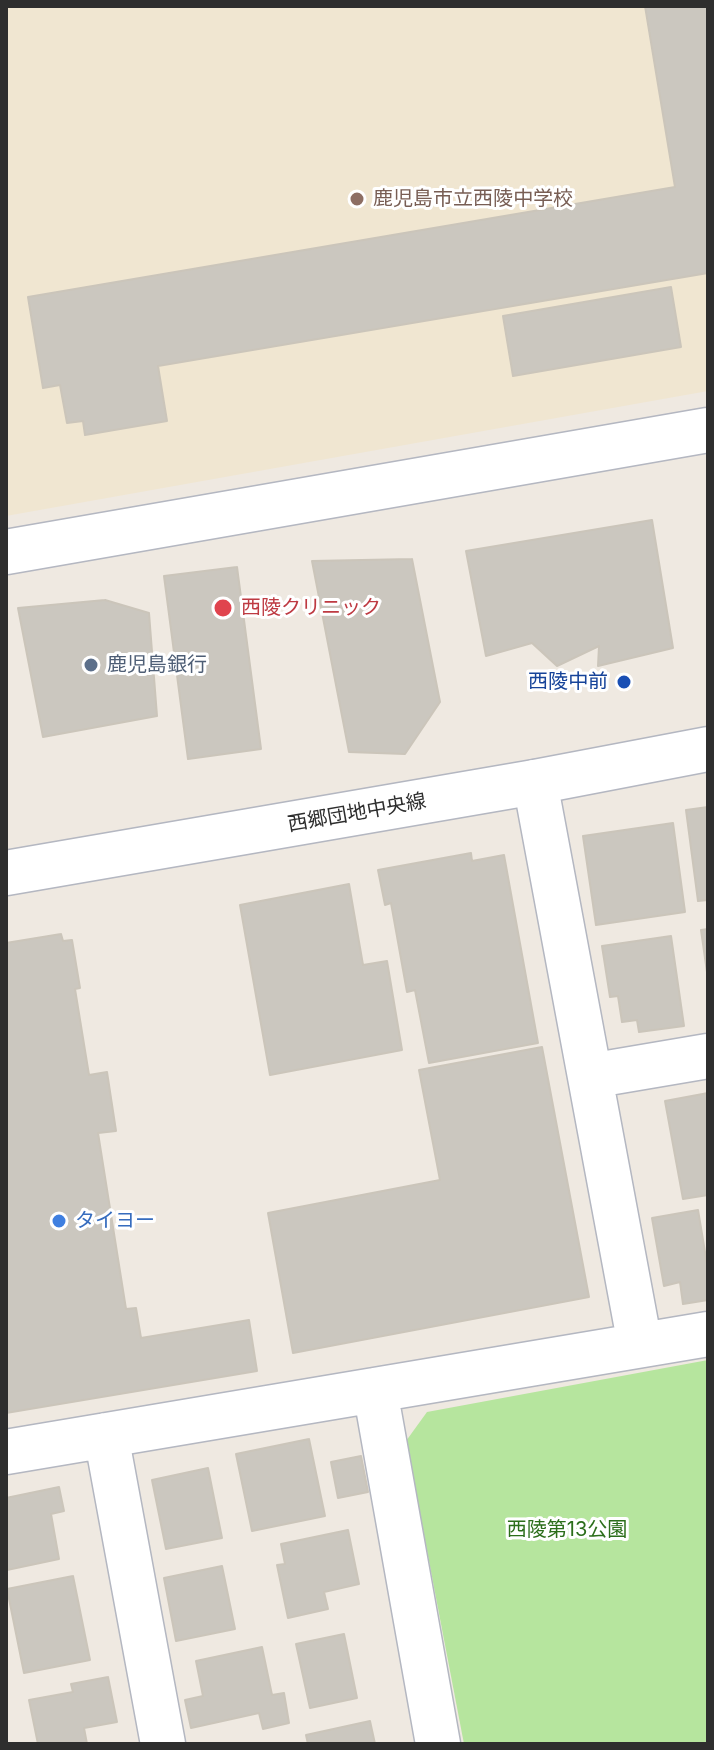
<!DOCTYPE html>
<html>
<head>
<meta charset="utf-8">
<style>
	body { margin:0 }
	#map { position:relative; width:714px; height:1750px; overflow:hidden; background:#efe9e1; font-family:Inter,sans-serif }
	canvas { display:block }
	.frame { position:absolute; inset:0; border:8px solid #2e2e2e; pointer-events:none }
</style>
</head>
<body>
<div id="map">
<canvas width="714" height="1750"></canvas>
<div class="frame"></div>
</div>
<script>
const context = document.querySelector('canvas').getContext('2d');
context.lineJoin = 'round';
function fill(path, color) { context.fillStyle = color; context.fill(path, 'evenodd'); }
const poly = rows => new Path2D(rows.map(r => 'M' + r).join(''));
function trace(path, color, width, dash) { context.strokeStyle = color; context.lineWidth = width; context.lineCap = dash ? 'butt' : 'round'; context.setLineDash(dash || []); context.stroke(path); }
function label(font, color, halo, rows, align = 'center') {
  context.font = font + ' Inter,"Noto Sans JP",sans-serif'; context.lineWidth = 6; context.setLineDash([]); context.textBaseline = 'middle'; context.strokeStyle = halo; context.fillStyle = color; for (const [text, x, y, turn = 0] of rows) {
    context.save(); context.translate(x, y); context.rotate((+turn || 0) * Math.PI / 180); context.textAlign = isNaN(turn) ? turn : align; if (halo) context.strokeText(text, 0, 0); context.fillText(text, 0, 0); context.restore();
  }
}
fill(poly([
	[6,6,708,6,708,391,6,516]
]), '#f0e6d1');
fill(poly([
	[708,1360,708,1744,464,1744,406,1441,427,1412]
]), '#b6e59e');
const building = poly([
	[645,6,708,6,708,273,158,366,167,421,85,435,83,421,67,423,60,385,43,388,28,297,675,187,645,6],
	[671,287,681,347,513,376,503,316,671,287],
	[652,520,673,648,598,666,599,646,557,666,532,643,486,656,466,551,652,520],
	[412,559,440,702,405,754,349,752,312,561,412,559],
	[237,567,261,749,188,759,164,576,237,567],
	[105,600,149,613,157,716,43,737,18,608,105,600],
	[708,807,708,900,698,901,686,810,708,807],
	[673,823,685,912,596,925,583,836,673,823],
	[471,853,472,861,504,855,538,1043,429,1063,415,990,407,992,391,903,385,905,378,870,471,853],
	[349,884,363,965,387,961,402,1050,270,1075,240,905,349,884],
	[708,929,708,979,701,930,708,929],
	[61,934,63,941,72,940,80,988,75,989,89,1075,107,1072,116,1131,98,1133,126,1309,136,1308,141,1338,249,1320,257,1371,6,1413,6,943,61,934],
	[671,936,684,1026,639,1032,637,1020,622,1022,618,996,610,997,602,946,671,936],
	[542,1047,589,1297,293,1353,268,1213,440,1180,419,1070,542,1047],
	[708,1093,708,1195,683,1199,665,1101,708,1093],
	[698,1210,708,1270,708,1300,683,1304,680,1282,664,1286,652,1218,698,1210],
	[309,1439,325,1516,252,1531,236,1454,309,1439],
	[361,1456,368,1492,338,1498,331,1462,361,1456],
	[208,1468,222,1538,166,1549,152,1480,208,1468],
	[59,1487,64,1511,51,1514,59,1559,7,1570,6,1498,59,1487],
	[348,1530,359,1584,324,1592,328,1609,288,1618,277,1565,285,1564,281,1544,348,1530],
	[222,1566,235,1629,176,1641,164,1578,222,1566],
	[73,1576,90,1660,24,1673,7,1589,73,1576],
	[344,1634,357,1698,310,1708,296,1644,344,1634],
	[262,1647,272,1695,284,1693,289,1723,263,1729,259,1713,191,1728,185,1700,203,1696,196,1661,262,1647],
	[108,1677,117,1722,84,1728,87,1744,38,1744,29,1700,73,1692,71,1684,108,1677],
	[370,1721,375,1744,308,1744,306,1735,370,1721]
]);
fill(building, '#cbc7bf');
trace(building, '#cbc5ba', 2);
const street = poly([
	[6,552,708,430],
	[535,782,640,1345],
	[590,1076,708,1056],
	[375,1390,438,1744],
	[106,1435,163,1744],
	[6,1452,708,1334]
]);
const secondary = poly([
	[6,873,535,782,708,749]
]);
trace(street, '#b4b7c1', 47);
trace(secondary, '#b4b7c1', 47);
trace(street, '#fff', 44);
trace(secondary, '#fff', 44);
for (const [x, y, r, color] of [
	[357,199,8,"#8d6e63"],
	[223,608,10,"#e0444e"],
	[91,665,8,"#5c6f8a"],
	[624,682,8,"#1a4fb4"],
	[59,1221,8,"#3f7fe0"]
]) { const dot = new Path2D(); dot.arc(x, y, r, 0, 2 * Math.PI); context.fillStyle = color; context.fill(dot); trace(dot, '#fff', 3); }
label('20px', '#785e54', '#fff', [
	["鹿児島市立西陵中学校",373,199]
], 'left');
label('20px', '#be3a42', '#fff', [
	["西陵クリニック",241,608]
], 'left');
label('20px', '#4e5e75', '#fff', [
	["鹿児島銀行",107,665]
], 'left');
label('20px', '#164399', '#fff', [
	["西陵中前",608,682]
], 'right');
label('20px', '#2e2e2e', '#fff', [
	["西郷団地中央線",357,813,-10]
]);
label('20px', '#366cbe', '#fff', [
	["タイヨー",75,1221]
], 'left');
label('20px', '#2c6e1b', '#fff', [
	["西陵第13公園",567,1530]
]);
</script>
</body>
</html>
